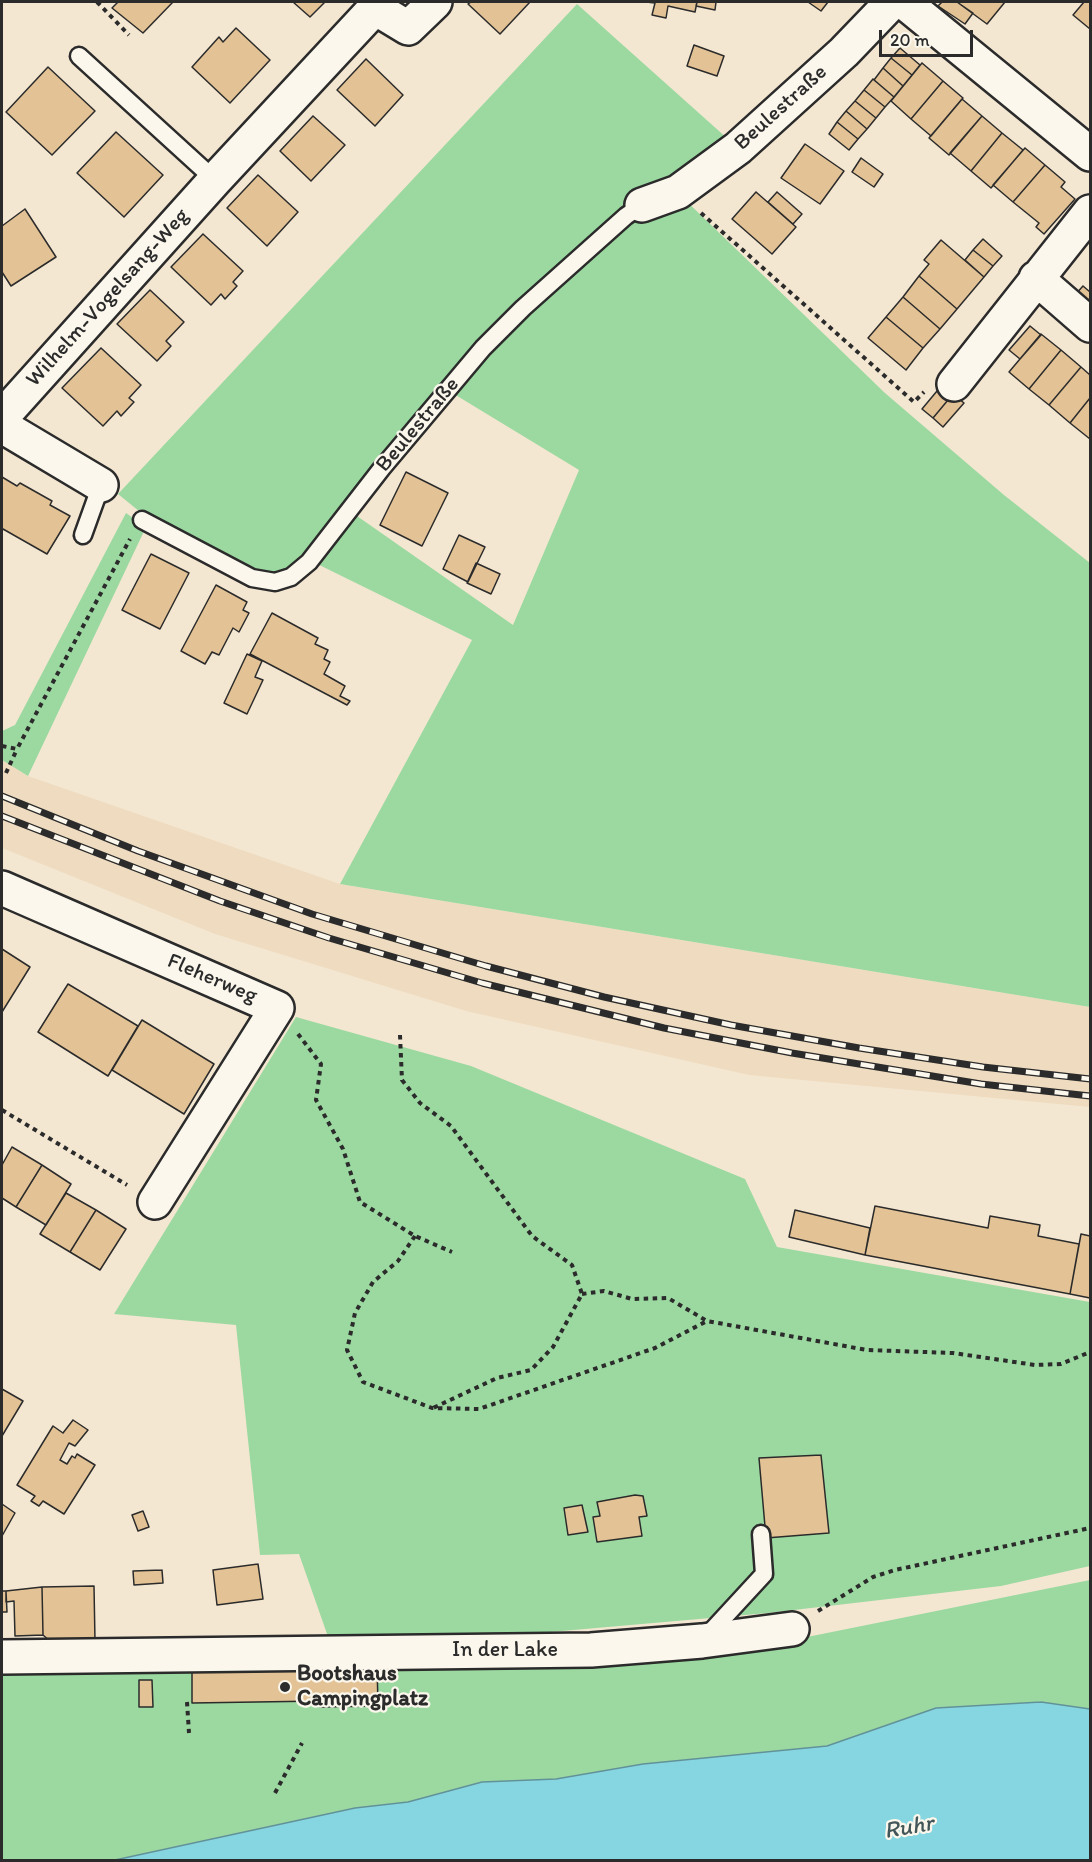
<!DOCTYPE html>
<html>
<head>
<meta charset="utf-8">
<style>
	body { margin:0 }
	#map { position:relative; width:1092px; height:1862px; overflow:hidden; background:#f4e7d2; font-family:Itim,sans-serif }
	canvas { display:block }
	.frame { position:absolute; inset:0; border:3px solid #2b2b2b; pointer-events:none }
	.scale { position:absolute; left:879px; top:30px; width:94px; height:27px; box-sizing:border-box; border:3px solid #2b2b2b; border-top:0; padding-left:8px; font-size:18px; line-height:21px; white-space:nowrap; color:#2b2b2b; -webkit-text-stroke:4px #fbf7ec; paint-order:stroke }
</style>
</head>
<body>
<div id="map">
<canvas width="1092" height="1862"></canvas>
<div class="frame"></div>
<div class="scale">20 m</div>
</div>
<script>
const context = document.querySelector('canvas').getContext('2d');
context.lineJoin = 'round';
function fill(path, color) { context.fillStyle = color; context.fill(path, 'evenodd'); }
const poly = rows => new Path2D(rows.map(r => 'M' + r).join(''));
function trace(path, color, width, dash) { context.strokeStyle = color; context.lineWidth = width; context.lineCap = dash ? 'butt' : 'round'; context.setLineDash(dash || []); context.stroke(path); }
function label(font, color, halo, rows, align = 'center') {
  context.font = font + ' Itim,sans-serif'; context.lineWidth = 4.5; context.setLineDash([]); context.textBaseline = 'middle'; context.strokeStyle = halo; context.fillStyle = color; for (const [text, x, y, turn = 0] of rows) {
    context.save(); context.translate(x, y); context.rotate((+turn || 0) * Math.PI / 180); context.textAlign = isNaN(turn) ? turn : align; if (halo) context.strokeText(text, 0, 0); context.fillText(text, 0, 0); context.restore();
  }
}
fill(poly([
	[2,760,28,776,340,884,1090,1007,1090,1107,749,1075,466,1011,215,934,2,848]
]), '#efdcc0');
fill(poly([
	[577,4,738,148,678,193,885,393,1004,495,1090,563,1090,1007,340,884,472,640,307,559,295,570,269,579,150,520,118,494],
	[449,391,579,470,513,625,357,516],
	[126,513,146,527,28,776,2,760,2,731,15,725],
	[296,1017,471,1066,745,1179,777,1247,1090,1302,1090,1566,1001,1586,768,1613,333,1651,299,1554,260,1555,236,1325,114,1314],
	[1090,1580,1090,1709,1041,1702,936,1708,827,1746,643,1764,556,1779,482,1782,408,1802,355,1808,115,1860,2,1860,2,1660,590,1655,807,1637]
]), '#9cd9a1');
const water = poly([
	[1041,1702,1090,1709,1090,1860,115,1860,355,1808,408,1802,482,1782,556,1779,643,1764,827,1746,936,1708,1041,1702]
]);
fill(water, '#86d6e2');
trace(water, '#629299', 1.5);
const building = poly([
	[118,2,173,2,143,33,112,8,118,2],
	[293,2,325,2,310,17,293,2],
	[471,2,530,2,500,34,468,4,471,2],
	[646,2,697,2,695,12,668,6,666,18,652,15,655,3,646,2],
	[697,2,716,2,715,10,696,6,697,2],
	[808,2,828,2,821,11,808,2],
	[942,2,957,2,973,13,965,24,938,6,942,2],
	[957,2,1005,2,987,24,957,2],
	[1084,2,1090,2,1090,29,1073,15,1084,2],
	[236,28,270,60,230,103,192,67,219,37,223,42,236,28],
	[694,45,724,56,717,76,687,66,694,45],
	[900,48,920,65,912,75,891,58,900,48],
	[891,58,912,75,903,86,883,68,891,58],
	[366,59,403,95,375,126,337,90,366,59],
	[922,63,943,81,911,119,891,101,922,63],
	[48,67,95,111,52,155,6,112,48,67],
	[883,68,903,86,894,97,874,80,883,68],
	[873,79,894,97,885,107,864,90,873,79],
	[943,81,963,98,931,136,911,119,943,81],
	[864,90,885,107,876,118,855,101,864,90],
	[962,99,982,116,949,155,929,138,962,99],
	[855,101,876,118,867,129,846,111,855,101],
	[846,111,867,129,858,139,837,122,846,111],
	[313,116,345,145,311,181,280,151,313,116],
	[982,116,1002,133,971,171,950,153,982,116],
	[837,122,858,139,849,150,829,134,837,122],
	[116,132,163,175,124,217,77,173,116,132],
	[1002,133,1023,150,991,188,971,171,1002,133],
	[805,144,844,171,820,204,781,178,805,144],
	[1025,148,1045,165,1013,202,993,185,1025,148],
	[861,158,883,174,874,187,852,172,861,158],
	[1045,165,1065,182,1061,187,1075,199,1044,234,1036,227,1039,223,1013,202,1045,165],
	[258,175,298,212,267,246,227,208,258,175],
	[756,192,796,227,772,254,732,219,756,192],
	[777,192,802,214,793,224,768,202,777,192],
	[25,209,56,257,11,286,2,272,2,226,25,209],
	[203,234,243,271,233,282,237,286,225,299,221,294,211,305,171,267,203,234],
	[983,239,1002,256,993,266,973,250,983,239],
	[941,240,984,277,957,309,919,276,929,264,924,260,941,240],
	[973,250,993,266,984,277,965,260,973,250],
	[919,276,957,309,940,329,903,297,919,276],
	[1083,286,1090,292,1090,310,1074,296,1083,286],
	[150,290,184,322,166,341,171,346,157,361,117,324,150,290],
	[903,297,940,329,923,348,886,317,903,297],
	[886,317,923,348,906,370,868,338,886,317],
	[1030,326,1041,335,1020,359,1009,350,1030,326],
	[1041,334,1061,350,1029,389,1009,372,1041,334],
	[101,348,141,385,129,398,134,402,121,416,117,411,103,426,62,388,101,348],
	[1061,350,1081,367,1049,405,1029,389,1061,350],
	[1081,367,1090,375,1090,398,1070,423,1049,405,1081,367],
	[942,385,953,394,933,418,922,409,942,385],
	[953,394,964,403,943,427,933,418,953,394],
	[1090,398,1090,439,1070,423,1090,398],
	[406,472,448,493,422,546,380,525,406,472],
	[2,477,17,486,20,483,52,501,50,505,70,516,47,554,3,529,2,531,2,477],
	[459,535,485,547,468,582,443,569,459,535],
	[151,554,189,573,160,629,122,610,151,554],
	[476,563,500,574,491,594,467,583,476,563],
	[216,585,247,602,243,610,249,613,239,632,233,628,219,655,212,652,205,664,181,651,216,585],
	[272,613,318,638,315,644,328,650,324,659,330,662,324,674,345,686,340,696,350,701,347,705,250,654,272,613],
	[247,654,262,661,255,677,263,680,247,714,224,703,247,654],
	[2,949,30,967,2,1012,2,949],
	[68,984,138,1026,108,1076,38,1032,68,984],
	[142,1020,214,1064,184,1114,112,1070,142,1020],
	[12,1147,42,1165,16,1207,2,1198,2,1165,12,1147],
	[42,1165,71,1184,46,1225,16,1207,42,1165],
	[66,1193,96,1210,70,1252,40,1234,66,1193],
	[875,1206,988,1228,990,1216,1040,1225,1038,1236,1079,1244,1070,1294,865,1255,875,1206],
	[96,1210,126,1229,100,1270,70,1252,96,1210],
	[795,1210,870,1228,865,1255,789,1237,795,1210],
	[1081,1234,1090,1236,1090,1298,1070,1294,1081,1234],
	[2,1389,23,1401,2,1436,2,1389],
	[73,1420,88,1430,75,1446,69,1443,60,1460,67,1464,72,1456,75,1458,77,1454,95,1465,64,1514,43,1501,39,1506,31,1501,35,1496,17,1485,53,1426,63,1433,73,1420],
	[821,1455,829,1533,766,1538,759,1458,821,1455],
	[635,1495,643,1496,647,1516,639,1517,642,1536,597,1542,593,1517,600,1516,597,1502,635,1495],
	[2,1504,15,1513,2,1536,2,1504],
	[582,1505,588,1532,568,1535,564,1508,582,1505],
	[143,1511,149,1527,138,1531,132,1515,143,1511],
	[258,1564,263,1599,217,1605,213,1570,258,1564],
	[162,1570,163,1583,134,1585,133,1571,162,1570],
	[94,1586,95,1641,51,1642,43,1635,42,1587,94,1586],
	[42,1587,43,1635,15,1636,14,1601,6,1602,6,1591,42,1587],
	[2,1591,6,1591,7,1612,2,1612,2,1620,2,1591],
	[377,1663,378,1706,320,1707,320,1701,192,1703,192,1672,319,1670,318,1664,377,1663],
	[139,1680,152,1680,153,1707,139,1707,139,1680]
]);
fill(building, '#e3c395');
trace(building, '#2b2b2b', 1.5);
const lane = poly([
	[79,56,215,180],
	[142,520,252,578,275,582,291,577,309,562,382,468,483,348,523,308,626,216,642,205],
	[83,535,101,485],
	[705,1638,764,1574,761,1534]
]);
const street = poly([
	[904,2,1090,154],
	[642,205,678,192,738,148,844,52,892,2],
	[1036,278,1090,325],
	[954,384,1090,212],
	[2,417,215,180,375,8,408,28,435,2],
	[2,426,101,485],
	[2,888,277,1008,155,1202],
	[2,1657,591,1650,702,1641,792,1629]
]);
trace(lane, '#2b2b2b', 21);
trace(street, '#2b2b2b', 38);
trace(poly([
	[97,2,129,35],
	[701,213,914,402,924,392],
	[2,746,17,749,130,539],
	[6,773,17,749],
	[298,1034,321,1064,316,1100,343,1149,360,1202,415,1236,452,1252],
	[400,1035,402,1080,420,1103,451,1126,532,1236,572,1265,582,1294,553,1347,531,1370,497,1378,433,1408],
	[2,1110,127,1185],
	[415,1236,398,1261,373,1282,355,1313,347,1350,363,1382,432,1408,479,1409,655,1348,707,1321],
	[582,1294,604,1291,632,1299,668,1298,707,1321,867,1350,953,1353,1035,1365,1061,1364,1090,1352],
	[818,1611,873,1577,895,1570,1090,1528],
	[187,1702,189,1733],
	[275,1793,302,1743]
]), '#2b2b2b', 4, [4.5, 4.5]);
trace(lane, '#fbf7ec', 16);
trace(street, '#fbf7ec', 33);
const rail = poly([
	[2,796,138,851,312,914,486,966,604,997,731,1025,859,1048,983,1067,1090,1079],
	[2,816,220,901,329,938,482,983,664,1028,792,1053,981,1084,1090,1096]
]);
trace(rail, '#2b2b2b', 7);
trace(rail, '#fbf7ec', 4.5, [14]);
for (const [x, y, r, color] of [
	[285,1687,6,"#2b2b2b"]
]) { const dot = new Path2D(); dot.arc(x, y, r, 0, 2 * Math.PI); context.fillStyle = color; context.fill(dot); trace(dot, '#fbf7ec', 2); }
label('22px', '#2b2b2b', '#fbf7ec', [
	["Beulestraße",781,108,-42],
	["Wilhelm-Vogelsang-Weg",108,298,-48],
	["Beulestraße",418,425,-50],
	["Fleherweg",212,979,23],
	["In der Lake",505,1650]
]);
label('bold 22px', '#2b2b2b', '#fbf7ec', [
	["Bootshaus",297,1674],
	["Campingplatz",297,1699]
], 'left');
label('italic 24px', '#425659', '#fbf7ec', [
	["Ruhr",909,1828,-10]
]);
</script>
</body>
</html>
